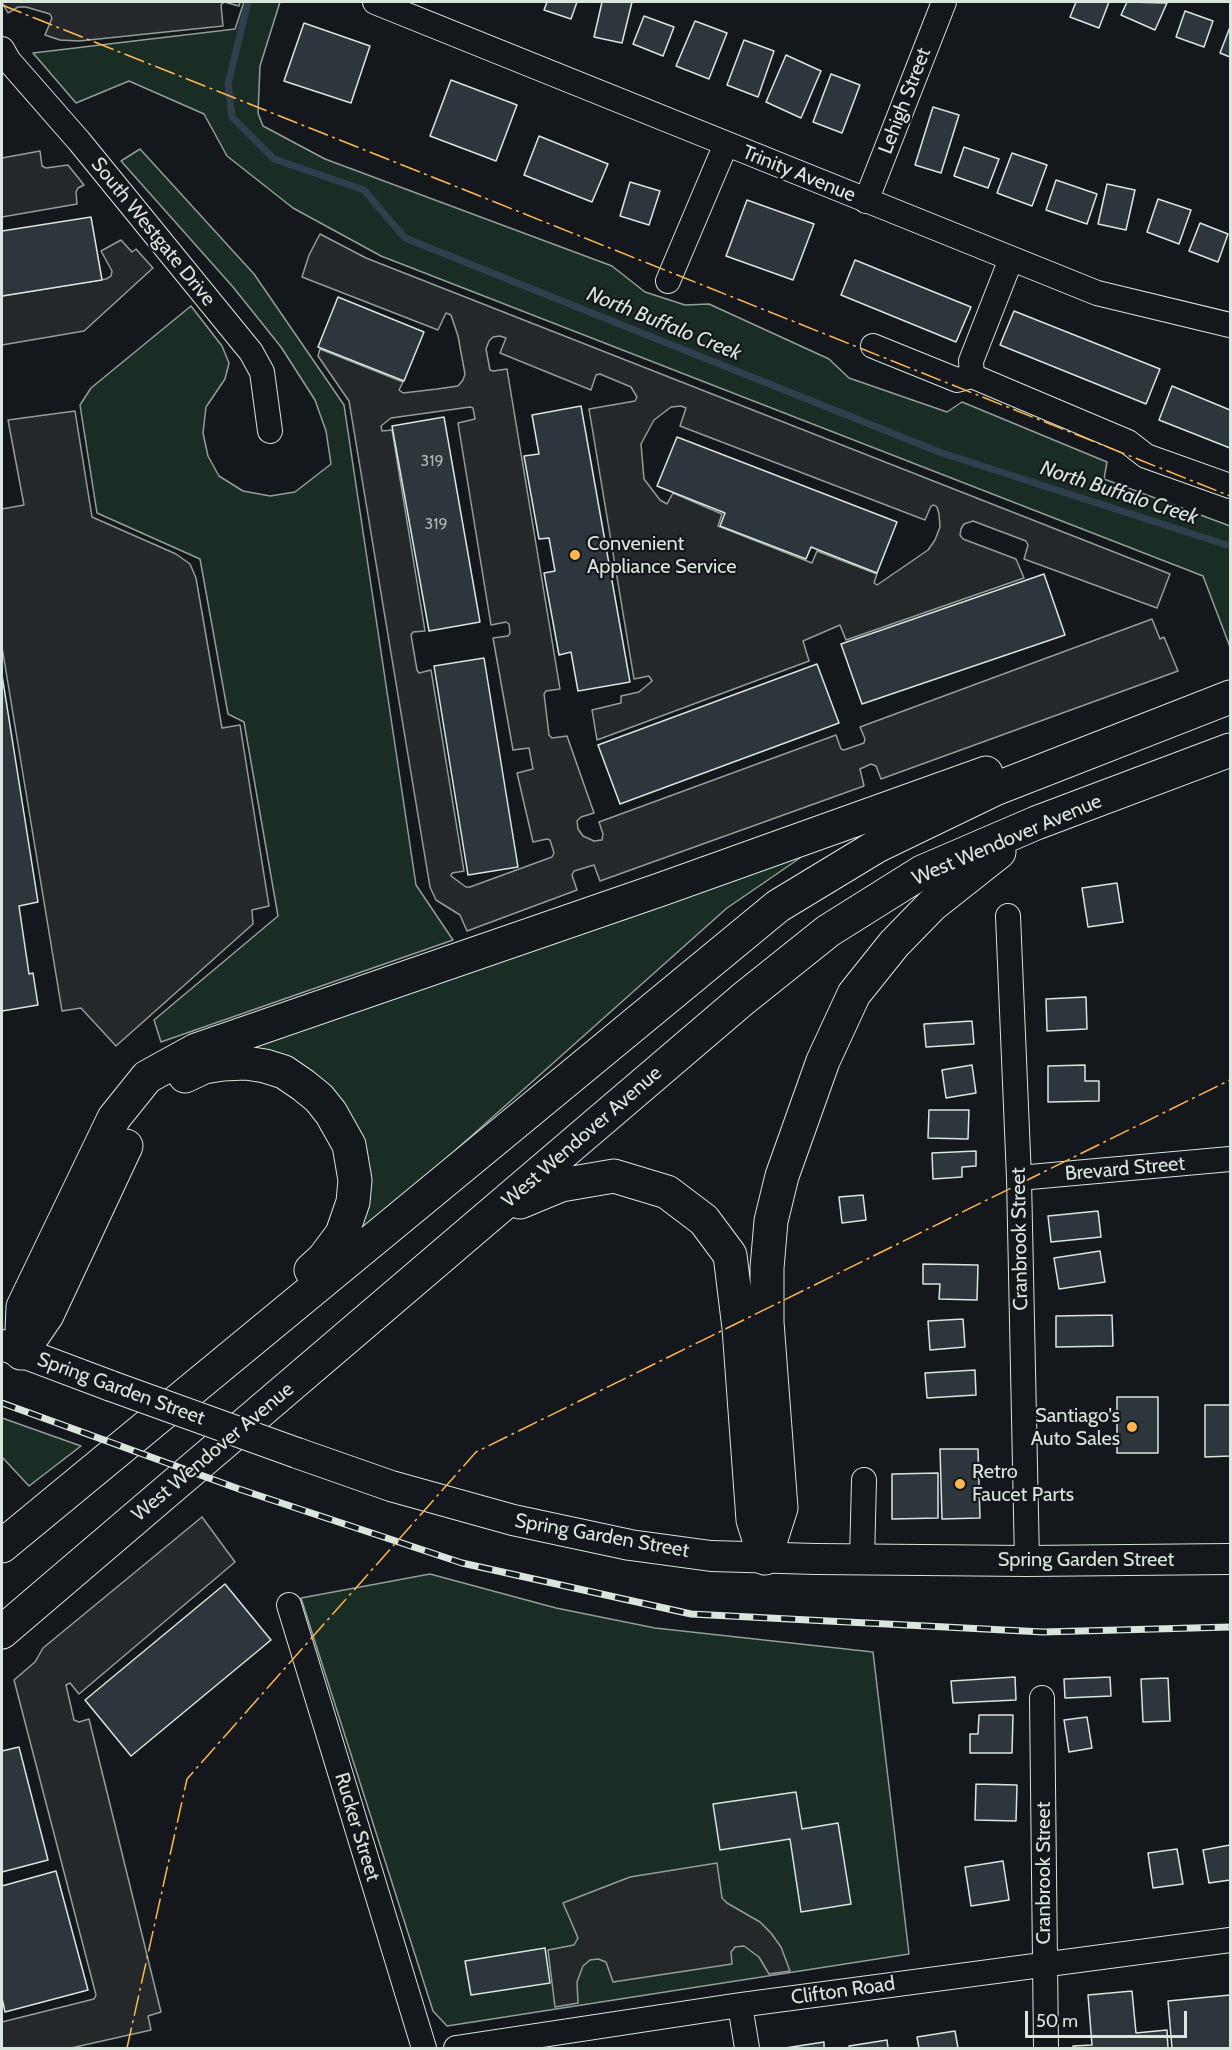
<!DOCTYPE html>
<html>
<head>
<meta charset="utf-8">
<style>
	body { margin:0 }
	#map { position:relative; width:1232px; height:2050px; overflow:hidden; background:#14181c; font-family:Cabin,sans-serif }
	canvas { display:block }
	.frame { position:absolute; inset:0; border:3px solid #d8e6dc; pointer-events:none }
	.scale { position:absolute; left:1025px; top:2011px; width:162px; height:27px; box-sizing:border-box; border:3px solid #d8e6dc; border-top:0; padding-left:8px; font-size:18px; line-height:21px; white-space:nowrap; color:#d8e6dc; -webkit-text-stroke:4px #14181c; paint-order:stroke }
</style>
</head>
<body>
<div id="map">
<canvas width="1232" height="2050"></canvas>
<div class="frame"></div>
<div class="scale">50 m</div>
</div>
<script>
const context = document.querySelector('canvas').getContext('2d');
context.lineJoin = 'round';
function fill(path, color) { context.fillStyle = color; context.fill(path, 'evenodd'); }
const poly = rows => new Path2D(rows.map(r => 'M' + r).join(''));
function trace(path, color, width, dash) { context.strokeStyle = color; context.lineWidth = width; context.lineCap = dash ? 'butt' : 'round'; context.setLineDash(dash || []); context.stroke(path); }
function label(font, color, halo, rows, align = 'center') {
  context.font = font + ' Cabin,sans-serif'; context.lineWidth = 4.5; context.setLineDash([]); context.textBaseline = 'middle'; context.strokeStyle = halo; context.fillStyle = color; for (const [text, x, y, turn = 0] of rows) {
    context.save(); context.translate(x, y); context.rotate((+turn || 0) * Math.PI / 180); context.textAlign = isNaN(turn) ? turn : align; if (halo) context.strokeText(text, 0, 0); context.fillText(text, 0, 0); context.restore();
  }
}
const green = poly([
	[244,2,280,2,260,66,258,113,263,126,325,159,612,266,645,292,685,305,709,304,829,359,849,378,947,412,962,402,1107,462,1104,479,1230,526,1230,647,1203,576,381,256,293,208,227,156,204,114,129,81,76,103,33,53,235,29,244,2],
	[140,149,254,274,344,405,416,885,453,940,161,1042,154,1020,278,916,244,722,228,714,200,559,97,513,80,405,91,388,191,306,222,346,229,363,225,379,206,407,203,433,208,456,219,476,243,491,270,496,295,492,331,464,326,431,315,400,281,347,233,287,121,161,140,149],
	[797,854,800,858,727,908,348,1246,359,1134,221,1055,797,854],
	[2,1418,81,1446,29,1486,2,1457,2,1418],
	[430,1574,556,1608,655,1628,873,1652,909,1954,447,2026,433,2011,301,1598,430,1574]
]);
fill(green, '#1a2d24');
trace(green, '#939e99', 1.5);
const parking = poly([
	[2,2,240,2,239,6,224,2,221,5,223,26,79,41,60,40,45,35,52,18,50,14,26,7,18,7,8,13,2,2],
	[40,151,42,166,46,168,68,165,84,185,78,188,76,192,77,204,2,217,2,158,40,151],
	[320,234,366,258,1170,574,1157,608,1024,559,1028,545,1026,541,973,521,964,524,961,529,960,535,963,539,1016,559,1024,578,846,640,840,625,803,641,809,661,597,740,592,710,621,703,621,696,639,692,652,681,649,676,634,679,589,409,635,401,637,397,631,387,600,374,596,375,591,390,500,353,506,338,500,336,493,337,489,341,486,349,490,370,493,371,507,369,560,689,546,691,544,694,549,735,552,738,567,736,594,813,581,817,577,821,578,829,583,836,594,841,602,840,603,834,599,822,836,735,841,749,844,750,864,743,865,739,860,727,1152,619,1160,639,1164,637,1178,671,881,779,876,766,871,764,860,769,864,786,600,881,594,865,574,871,572,875,577,890,467,931,460,915,436,900,430,887,349,401,318,356,320,349,403,382,399,390,403,393,437,389,458,386,463,380,465,374,458,336,451,315,446,313,438,330,302,277,309,255,320,234],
	[681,406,686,408,680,426,925,520,931,506,934,505,937,507,939,514,940,527,935,540,928,550,877,585,874,583,877,574,817,551,812,563,718,526,722,514,673,493,667,504,660,500,644,479,641,444,654,420,671,407,681,406],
	[470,407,473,408,475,419,458,423,491,625,506,622,509,624,510,633,508,636,493,638,513,750,529,748,533,769,517,773,533,842,547,839,550,840,554,853,552,857,470,887,466,887,451,876,452,873,464,871,431,670,419,673,417,670,411,635,413,632,425,631,392,430,382,431,381,426,391,418,470,407],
	[121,240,132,252,136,249,153,268,84,331,2,345,2,296,106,279,111,276,112,271,101,251,121,240],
	[75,411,92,517,176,554,190,564,196,578,222,728,240,725,269,906,252,910,253,924,116,1046,81,1008,62,1011,2,647,2,509,24,505,8,420,75,411],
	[202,1517,235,1562,79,1694,70,1683,66,1685,74,1720,79,1722,89,1719,161,2012,148,2016,151,2030,71,2048,2,2048,2,2022,94,1999,96,1995,14,1680,35,1662,43,1648,202,1517],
	[717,1863,722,1898,727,1903,760,1922,771,1933,781,1947,790,1971,769,1974,759,1957,744,1946,735,1947,731,1952,732,1964,613,1982,606,1962,598,1959,590,1960,583,1966,577,1982,578,2003,555,2007,548,1950,574,1945,578,1938,563,1903,630,1877,717,1863]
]);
fill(parking, '#24282b');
trace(parking, '#939e99', 1.5);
trace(poly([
	[248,2,228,84,232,117,274,159,364,190,405,238,939,452,1230,546]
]), '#2f3f4d', 7);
const building = poly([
	[547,2,577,2,571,19,544,10,547,2],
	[602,2,632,2,622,43,594,37,602,2],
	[1076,2,1109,2,1099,28,1070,17,1076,2],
	[1127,2,1167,3,1155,30,1121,15,1127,2],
	[1185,11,1213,21,1204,47,1176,37,1185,11],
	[644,16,674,27,663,56,633,44,644,16],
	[695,21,727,33,709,79,676,66,695,21],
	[304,23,370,46,351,103,284,81,304,23],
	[1230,27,1230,57,1220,53,1230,27],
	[744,40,774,51,758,97,727,85,744,40],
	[786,55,821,71,801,118,766,102,786,55],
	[831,74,860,85,842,133,813,122,831,74],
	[451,80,517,105,496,161,430,136,451,80],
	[933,107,959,115,941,173,915,165,933,107],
	[539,136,608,164,592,202,524,175,539,136],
	[964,147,999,159,988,188,954,176,964,147],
	[1012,153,1047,165,1032,206,997,193,1012,153],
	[1056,180,1097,194,1087,224,1046,210,1056,180],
	[630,182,660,191,649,225,620,216,630,182],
	[1107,184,1135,190,1126,230,1098,224,1107,184],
	[1158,199,1191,210,1179,244,1147,232,1158,199],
	[747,200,814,224,793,280,726,256,747,200],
	[91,217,102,280,2,296,2,231,91,217],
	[1200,223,1228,234,1218,262,1189,251,1200,223],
	[855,260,971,307,956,342,841,295,855,260],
	[338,297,424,332,404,381,318,347,338,297],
	[1014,311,1160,369,1146,404,1000,345,1014,311],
	[1172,386,1230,410,1230,448,1159,420,1172,386],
	[581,406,630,682,578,691,571,652,559,655,544,573,555,571,549,538,539,539,524,456,539,454,532,415,581,406],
	[444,417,480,622,429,631,392,426,444,417],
	[677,437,897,522,877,573,811,547,806,559,720,526,725,513,657,486,677,437],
	[1044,574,1065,635,862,704,841,644,1044,574],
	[484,658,518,867,468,875,434,666,484,658],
	[817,664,839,723,620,804,598,745,817,664],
	[2,675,38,902,19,906,29,974,33,973,38,1005,2,1011,2,675],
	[1117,883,1123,922,1088,927,1082,888,1117,883],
	[1086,997,1087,1029,1047,1031,1046,999,1086,997],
	[972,1021,974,1044,926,1047,924,1024,972,1021],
	[972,1065,976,1093,946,1098,942,1070,972,1065],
	[1085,1065,1085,1081,1099,1081,1099,1101,1048,1102,1048,1066,1085,1065],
	[929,1110,969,1110,968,1139,928,1138,929,1110],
	[976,1151,976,1166,962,1167,962,1177,933,1179,932,1153,976,1151],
	[863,1195,866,1220,842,1223,839,1197,863,1195],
	[1098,1211,1101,1237,1051,1242,1048,1216,1098,1211],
	[1100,1251,1105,1282,1059,1289,1054,1258,1100,1251],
	[923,1264,978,1265,977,1300,939,1299,940,1284,923,1284,923,1264],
	[1112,1315,1113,1346,1056,1347,1056,1316,1112,1315],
	[963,1319,965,1347,930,1350,928,1321,963,1319],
	[975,1370,976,1395,927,1398,925,1373,975,1370],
	[1117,1397,1158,1397,1158,1453,1117,1453,1117,1397],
	[1205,1405,1230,1405,1230,1456,1205,1457,1205,1405],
	[940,1449,978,1449,980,1518,942,1519,940,1449],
	[938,1473,938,1518,892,1519,892,1474,938,1473],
	[225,1584,271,1640,131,1756,85,1700,225,1584],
	[1015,1677,1016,1700,953,1703,951,1681,1015,1677],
	[1110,1677,1111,1696,1065,1698,1064,1679,1110,1677],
	[1168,1678,1170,1721,1143,1722,1141,1679,1168,1678],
	[979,1715,1013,1715,1012,1753,970,1753,970,1734,978,1734,979,1715],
	[1087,1717,1092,1748,1069,1752,1064,1720,1087,1717],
	[19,1747,48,1860,2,1872,2,1751,19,1747],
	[976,1784,1017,1785,1016,1821,975,1820,976,1784],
	[796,1792,802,1829,838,1823,851,1904,801,1912,790,1839,720,1850,713,1804,796,1792],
	[1230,1845,1230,1880,1209,1883,1203,1850,1230,1845],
	[1177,1849,1183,1884,1153,1888,1148,1853,1177,1849],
	[1003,1861,1009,1900,971,1906,965,1867,1003,1861],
	[56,1871,88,1990,5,2012,2,1998,2,1886,56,1871],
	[545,1948,550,1983,471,1995,465,1961,545,1948],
	[1132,1991,1136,2033,1167,2030,1168,2048,1073,2048,1073,2046,1092,2045,1088,1995,1132,1991],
	[1230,1995,1230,2048,1172,2048,1168,2001,1230,1995],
	[955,2031,958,2048,919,2048,917,2037,955,2031],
	[887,2040,888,2048,850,2048,849,2046,887,2040],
	[824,2042,824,2048,785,2048,824,2042]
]);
fill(building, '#2c363c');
trace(building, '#d8e6dc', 1.5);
const minor = poly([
	[375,2,1097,293,1230,325],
	[2,49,9,61,79,141,251,352,262,372,270,431],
	[866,201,944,2],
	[668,281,726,144],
	[873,346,957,380,972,376,1128,442,1146,456,1230,486],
	[972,376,971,361,1011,259],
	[1008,916,1019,1178,1027,1561],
	[1019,1178,1230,1159],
	[862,1560,864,1480],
	[289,1605,424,2048],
	[1042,1698,1046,2048],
	[740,2005,747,2048],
	[456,2048,740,2005,1230,1940]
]);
const major = poly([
	[2,1345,111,1386],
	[297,1453,391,1486,513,1520,630,1545,711,1556,816,1559,1027,1561,1230,1559]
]);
const highway = poly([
	[185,1076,204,1067,223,1064,246,1063,265,1066,284,1072,303,1085,319,1098,331,1113,349,1145,355,1180,353,1202,342,1234,324,1258,311,1270],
	[520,1202,561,1185,614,1176,667,1192,704,1220,730,1255,739,1328,753,1520,765,1558],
	[21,1353,23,1307,114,1118,147,1077,196,1050,662,889,986,773],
	[21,1353,47,1315,126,1146],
	[2,1546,778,906,877,846,995,789,1230,697],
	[765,1558,781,1508,767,1322,767,1268,771,1221,782,1176,823,1061,854,994,894,944,932,905,999,852],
	[2,1632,743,999,828,931,922,872,1036,823,1230,750]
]);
trace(minor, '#d8e6dc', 26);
trace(major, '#d8e6dc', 32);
trace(highway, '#d8e6dc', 35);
trace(minor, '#14181c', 24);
trace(major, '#14181c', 30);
trace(highway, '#14181c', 33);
const rail = poly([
	[2,1403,239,1489,462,1563,691,1614,1043,1632,1230,1627]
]);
trace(rail, '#d8e6dc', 7);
trace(rail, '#14181c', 4.5, [14]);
const majorBridge = poly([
	[111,1386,297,1453]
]);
trace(majorBridge, '#d8e6dc', 32, []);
trace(majorBridge, '#14181c', 30);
trace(poly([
	[2,5,1230,496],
	[127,2048,187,1779,476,1452,1230,1080]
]), '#ffb74d', 1.5, [21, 4.5, 3, 4.5]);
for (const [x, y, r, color] of [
	[575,555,6,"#ffb74d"],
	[1132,1427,6,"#ffb74d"],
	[960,1484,6,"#ffb74d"]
]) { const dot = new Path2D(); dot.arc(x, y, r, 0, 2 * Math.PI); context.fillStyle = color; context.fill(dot); trace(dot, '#14181c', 2); }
label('16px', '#adbab4', null, [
	["319",432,461],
	["319",436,524]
]);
label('20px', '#d8e6dc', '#14181c', [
	["Lehigh Street",905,101,-69],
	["Trinity Avenue",799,174,22],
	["South Westgate Drive",153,232,51],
	["West Wendover Avenue",1007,840,-23],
	["West Wendover Avenue",582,1137,-41],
	["Brevard Street",1125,1169,-5],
	["Cranbrook Street",1020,1239,-91],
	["Spring Garden Street",121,1389,20],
	["West Wendover Avenue",213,1452,-40],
	["Spring Garden Street",602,1536,10],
	["Spring Garden Street",1086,1560],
	["Rucker Street",357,1827,73],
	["Cranbrook Street",1044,1873,-90],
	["Clifton Road",843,1991,-8]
]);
label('20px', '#d8e6dc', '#14181c', [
	["Convenient",587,544],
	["Appliance Service",587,567],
	["Santiago's",1120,1416,"right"],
	["Auto Sales",1120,1439,"right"],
	["Retro",972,1472],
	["Faucet Parts",972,1495]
], 'left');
label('italic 21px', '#d8e6dc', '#14181c', [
	["North Buffalo Creek",664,324,22],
	["North Buffalo Creek",1119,493,18]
]);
</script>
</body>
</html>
